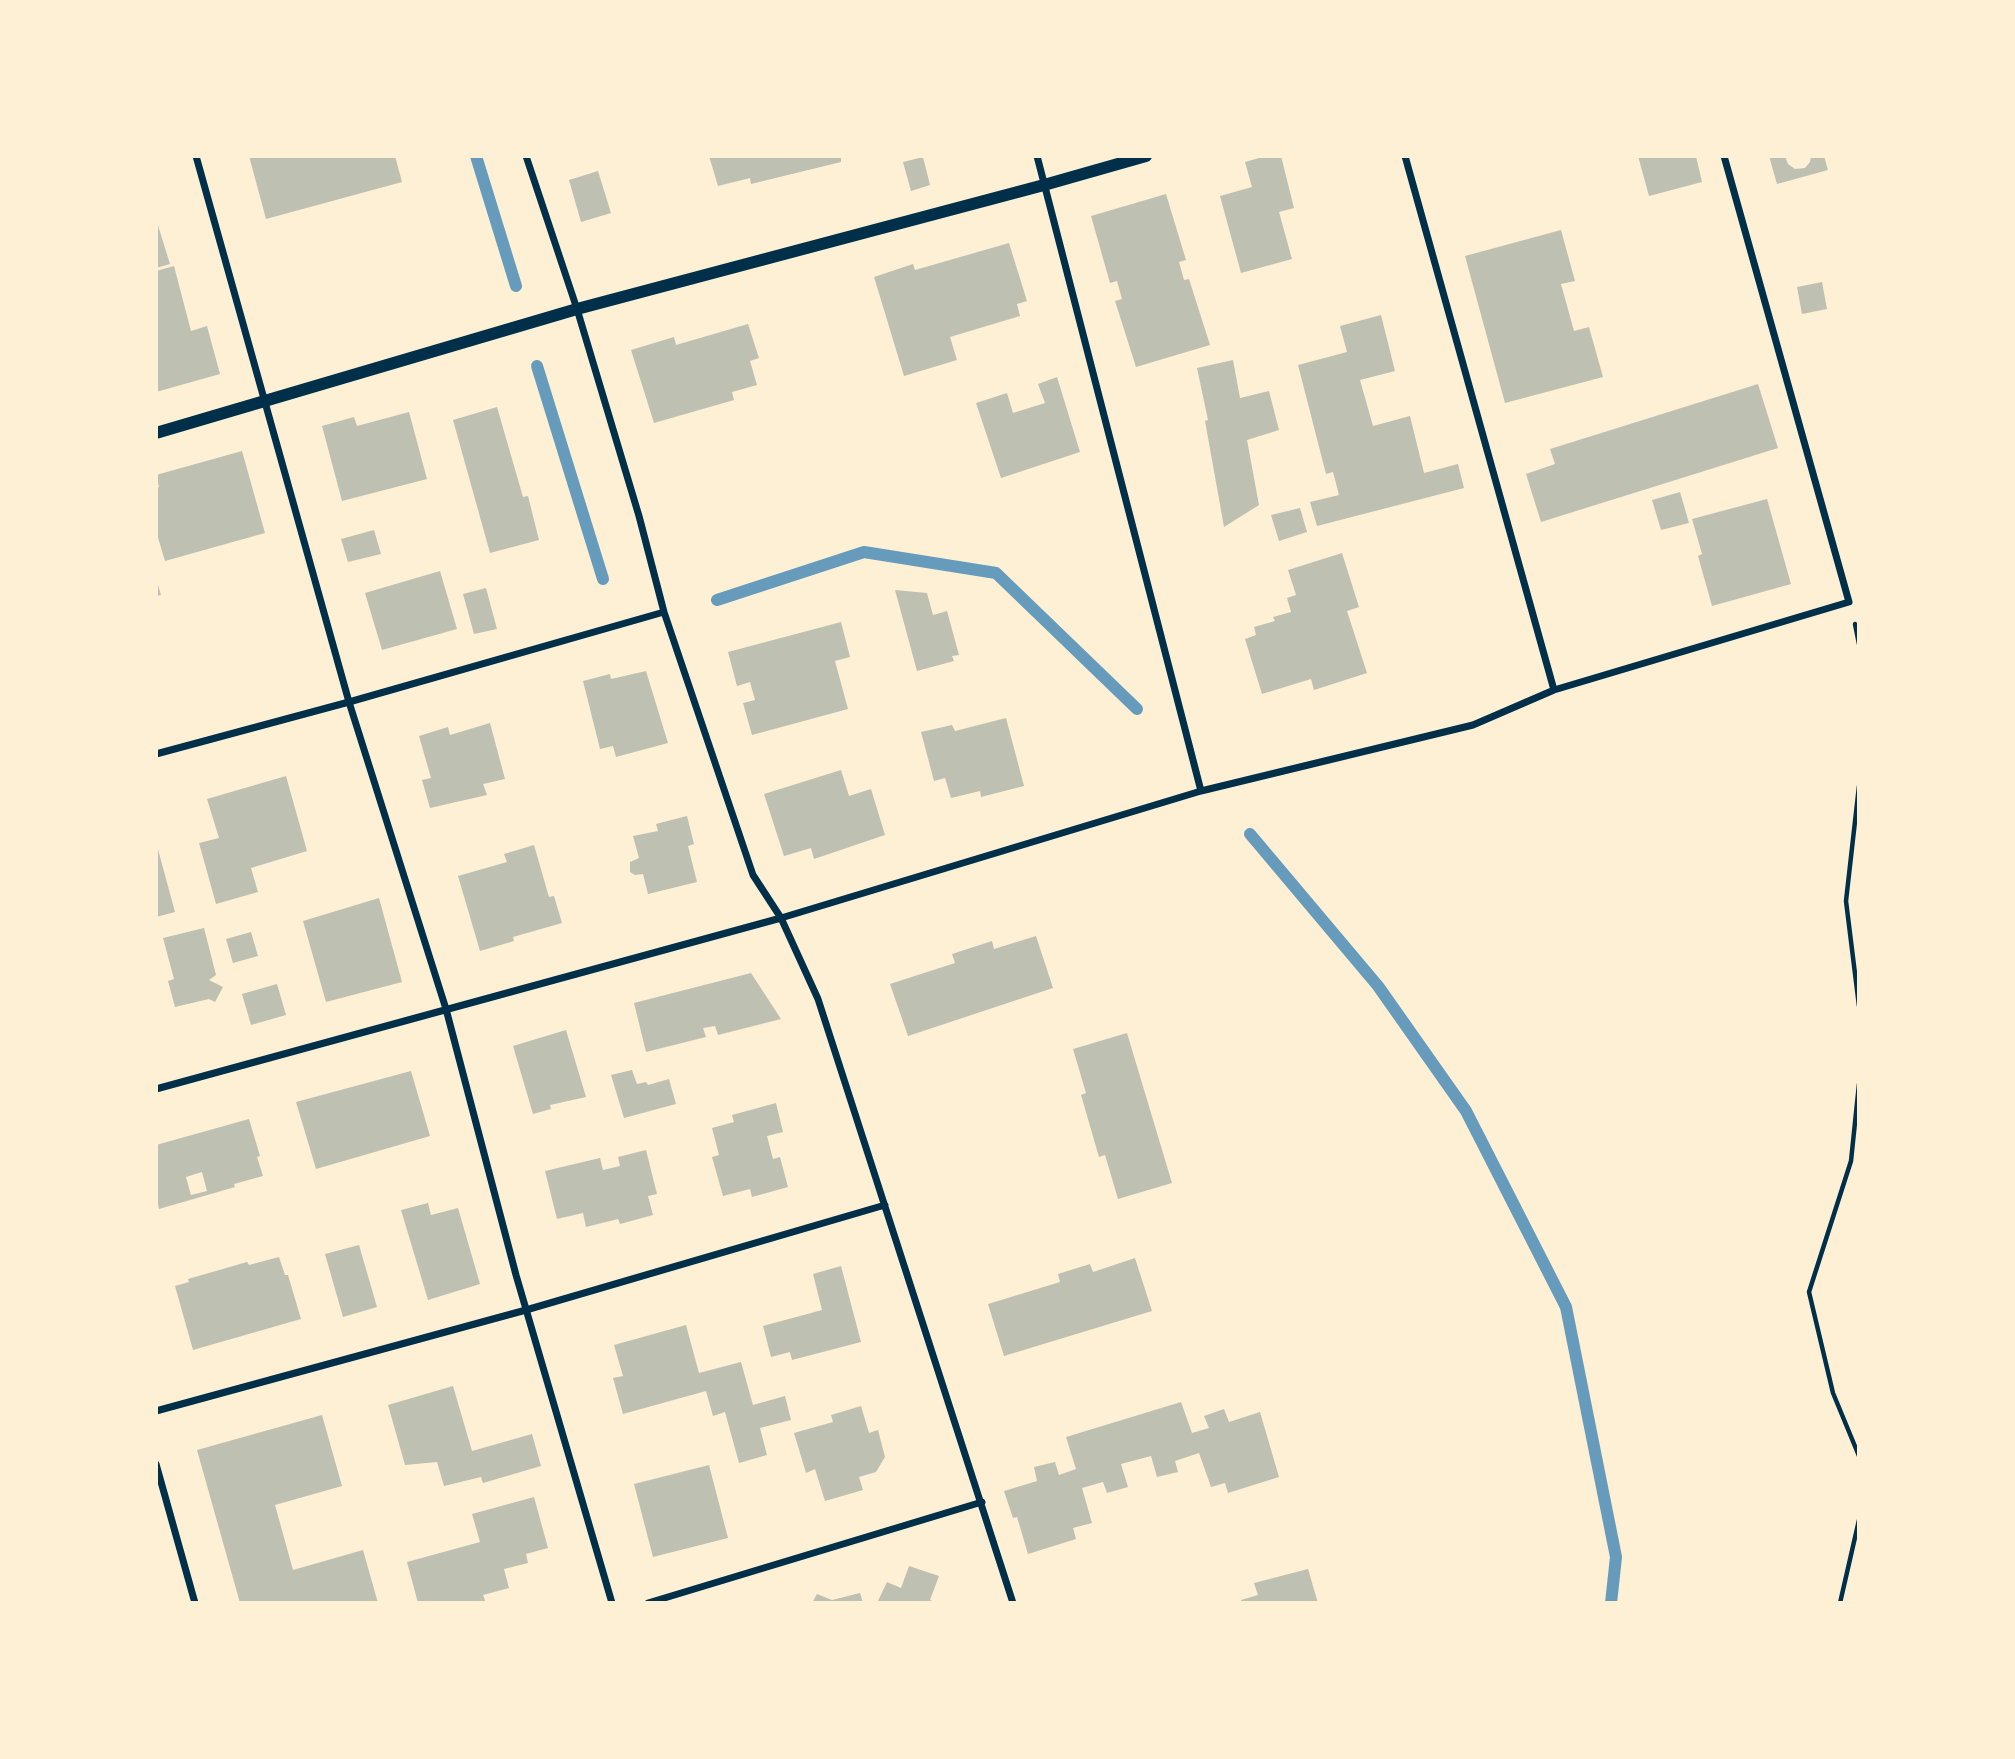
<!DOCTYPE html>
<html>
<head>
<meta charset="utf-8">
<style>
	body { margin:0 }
	#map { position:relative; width:2015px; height:1759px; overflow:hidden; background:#fdf0d5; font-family:"Noto Sans",sans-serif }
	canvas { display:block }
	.frame { position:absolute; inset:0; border:158px solid #fdf0d5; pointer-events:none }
</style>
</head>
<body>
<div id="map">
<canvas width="2015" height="1759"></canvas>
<div class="frame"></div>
</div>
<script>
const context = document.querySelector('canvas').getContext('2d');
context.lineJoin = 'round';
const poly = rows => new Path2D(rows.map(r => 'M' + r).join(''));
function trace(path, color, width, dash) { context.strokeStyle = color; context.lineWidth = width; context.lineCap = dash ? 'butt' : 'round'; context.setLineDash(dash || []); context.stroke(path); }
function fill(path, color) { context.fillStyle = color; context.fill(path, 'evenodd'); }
trace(poly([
	[476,156,516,286],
	[537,366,603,579],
	[717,600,864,552,996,573,1137,709],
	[1250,834,1378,986,1466,1111,1566,1307,1616,1557,1611,1603]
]), '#669bbc', 12);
fill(poly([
	[249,156,395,156,402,182,266,219],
	[709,156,841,156,841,162,751,184,750,178,718,186],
	[1266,156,1281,156,1294,208,1279,212,1292,259,1241,273,1220,196,1252,187,1245,162],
	[1638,156,1696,156,1702,182,1649,196],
	[1769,156,1785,156,1788,164,1795,169,1805,168,1810,162,1811,156,1824,156,1828,170,1777,184],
	[923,157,930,185,911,191,903,162],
	[598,171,611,213,581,222,569,180],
	[1166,194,1186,260,1179,262,1184,280,1189,279,1210,345,1136,367,1115,301,1122,299,1117,281,1110,283,1091,216],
	[156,219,170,264,156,268],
	[1561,230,1575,281,1561,284,1574,331,1589,327,1603,377,1505,403,1465,256],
	[1009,243,1027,301,1017,304,1020,316,950,337,957,360,904,376,874,277,913,264,915,270],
	[174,266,191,331,207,326,220,374,156,392,156,271],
	[1822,282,1827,309,1802,314,1797,287],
	[1381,315,1395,371,1360,380,1373,426,1410,416,1424,473,1458,464,1464,488,1317,526,1310,502,1339,495,1333,472,1326,474,1298,365,1347,352,1340,326],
	[748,324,759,358,750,361,757,385,732,392,734,400,654,423,631,350,674,337,676,345],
	[1233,360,1240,398,1269,391,1279,430,1247,440,1259,505,1224,527,1205,421,1208,420,1197,368],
	[1057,377,1080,452,1001,478,976,403,1007,393,1013,413,1045,403,1038,384],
	[1758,384,1778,448,1541,522,1526,474,1555,464,1550,449],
	[497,407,523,497,528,496,539,540,490,553,453,420],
	[409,412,427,479,342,501,322,426,354,417,357,426],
	[242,451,265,533,165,561,156,531,156,488,159,487,156,475],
	[1680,492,1689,523,1661,530,1652,500],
	[1767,499,1791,584,1712,606,1698,556,1702,554,1692,519],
	[1300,508,1307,532,1279,541,1271,515],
	[374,530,381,554,348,562,341,539],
	[1342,553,1359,607,1347,611,1367,673,1314,690,1311,679,1262,694,1245,639,1256,635,1254,627,1275,621,1273,617,1291,612,1287,598,1296,595,1288,570],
	[440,571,457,629,382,650,365,593],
	[156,578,161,595,156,596],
	[486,588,497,629,474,634,463,594],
	[895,590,927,593,933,615,947,611,959,655,952,656,954,661,917,671],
	[841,622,850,657,835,661,848,709,752,735,743,703,755,700,750,682,737,686,728,652],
	[646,671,668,743,616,757,613,746,600,749,583,681,610,674,611,679],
	[1006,718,1024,786,981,797,980,791,951,798,945,778,934,781,921,732,952,725,955,731],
	[490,723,505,779,483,784,487,795,430,808,422,780,431,778,419,736,448,727,450,735],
	[841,770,849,796,871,789,885,835,814,859,811,848,784,856,764,794],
	[286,776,307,851,251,868,258,892,216,904,199,843,219,838,207,799],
	[687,816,694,844,688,846,697,882,648,894,643,874,635,875,630,872,630,862,639,858,633,836,658,831,656,824],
	[156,842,175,912,156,917],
	[534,845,549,897,554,896,562,923,513,937,514,941,480,951,458,876,507,862,504,854],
	[379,898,402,982,326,1002,303,921],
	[204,928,216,975,209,980,223,987,215,1002,209,999,175,1007,168,981,174,979,163,938],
	[251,932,258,956,233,963,226,939],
	[1036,936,1053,988,908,1036,890,984,955,963,952,954,992,941,994,949],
	[751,973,781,1019,718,1035,715,1026,703,1028,706,1037,646,1052,634,1003],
	[277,984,286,1015,251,1025,242,994],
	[566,1030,586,1097,550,1105,551,1109,533,1114,513,1046],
	[1127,1033,1172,1183,1118,1199,1105,1155,1099,1157,1081,1095,1086,1093,1073,1049],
	[632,1070,637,1084,646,1082,648,1085,669,1079,676,1104,624,1118,611,1075],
	[411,1071,430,1136,316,1169,296,1102],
	[776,1103,783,1132,767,1136,773,1159,780,1157,788,1187,752,1197,750,1189,723,1196,712,1157,719,1155,712,1128,734,1122,732,1115],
	[249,1119,260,1156,257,1157,263,1176,234,1184,235,1187,159,1209,156,1195,156,1145],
	[202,1172,207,1191,191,1195,186,1177],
	[646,1150,657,1194,648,1196,653,1215,620,1224,618,1219,586,1227,583,1213,557,1219,545,1171,600,1158,603,1170,620,1166,618,1157],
	[428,1203,431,1215,458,1208,480,1284,428,1300,401,1210],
	[359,1245,377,1307,343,1317,325,1254],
	[279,1257,285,1275,288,1275,301,1319,193,1350,175,1286,189,1282,188,1279,247,1262,249,1265],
	[1135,1258,1152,1311,1004,1356,988,1304,1060,1282,1058,1274,1090,1264,1093,1272],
	[841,1266,861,1342,792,1360,790,1352,771,1357,763,1326,822,1310,813,1274],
	[686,1325,699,1373,741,1362,753,1405,785,1396,791,1420,760,1428,767,1455,739,1463,725,1412,713,1416,706,1391,623,1414,613,1378,623,1376,614,1345],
	[453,1386,472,1451,532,1434,541,1466,483,1483,481,1477,444,1486,437,1462,405,1465,388,1405],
	[1181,1402,1192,1433,1209,1428,1204,1416,1224,1409,1229,1422,1260,1412,1279,1477,1228,1493,1225,1483,1211,1487,1199,1453,1175,1461,1178,1472,1157,1477,1151,1456,1121,1464,1128,1487,1107,1493,1103,1482,1082,1488,1092,1523,1073,1528,1076,1539,1028,1554,1017,1517,1013,1518,1004,1491,1037,1481,1034,1467,1055,1462,1059,1475,1076,1469,1066,1437],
	[861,1406,869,1433,878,1430,885,1457,876,1472,859,1477,863,1490,825,1501,815,1469,806,1473,794,1433,833,1422,831,1415],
	[322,1415,342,1486,275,1505,293,1570,363,1550,378,1603,240,1603,197,1450],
	[709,1465,728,1538,653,1557,634,1484],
	[534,1497,548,1548,526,1554,528,1563,504,1569,509,1588,483,1595,486,1603,418,1603,407,1562,480,1542,472,1514],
	[909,1566,939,1576,930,1600,938,1603,877,1603,887,1582,901,1588],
	[1308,1569,1318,1603,1242,1603,1241,1600,1258,1595,1254,1583],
	[860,1593,863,1603,812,1603,817,1594,832,1600]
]), '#bec0b2');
trace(poly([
	[1855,624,1859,644],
	[1859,786,1846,901,1859,1006],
	[1859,1084,1851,1161,1809,1292,1833,1393,1859,1456],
	[1840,1603,1859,1520]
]), '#003049', 4.5);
trace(poly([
	[196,156,349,702,446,1009,516,1275,612,1603],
	[526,156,577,309,639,516,664,612,753,875,781,918,818,999,1013,1603],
	[1037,156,1201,791],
	[1405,156,1554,690],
	[156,754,349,702,664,612],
	[156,1089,781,918,1201,791,1473,725,1554,690,1849,602,1724,156],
	[156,1411,526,1310,885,1205],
	[156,1464,195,1603],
	[648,1603,982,1502]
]), '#003049', 7);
trace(poly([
	[156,433,577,309,1044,185,1146,156]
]), '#003049', 12);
</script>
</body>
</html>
